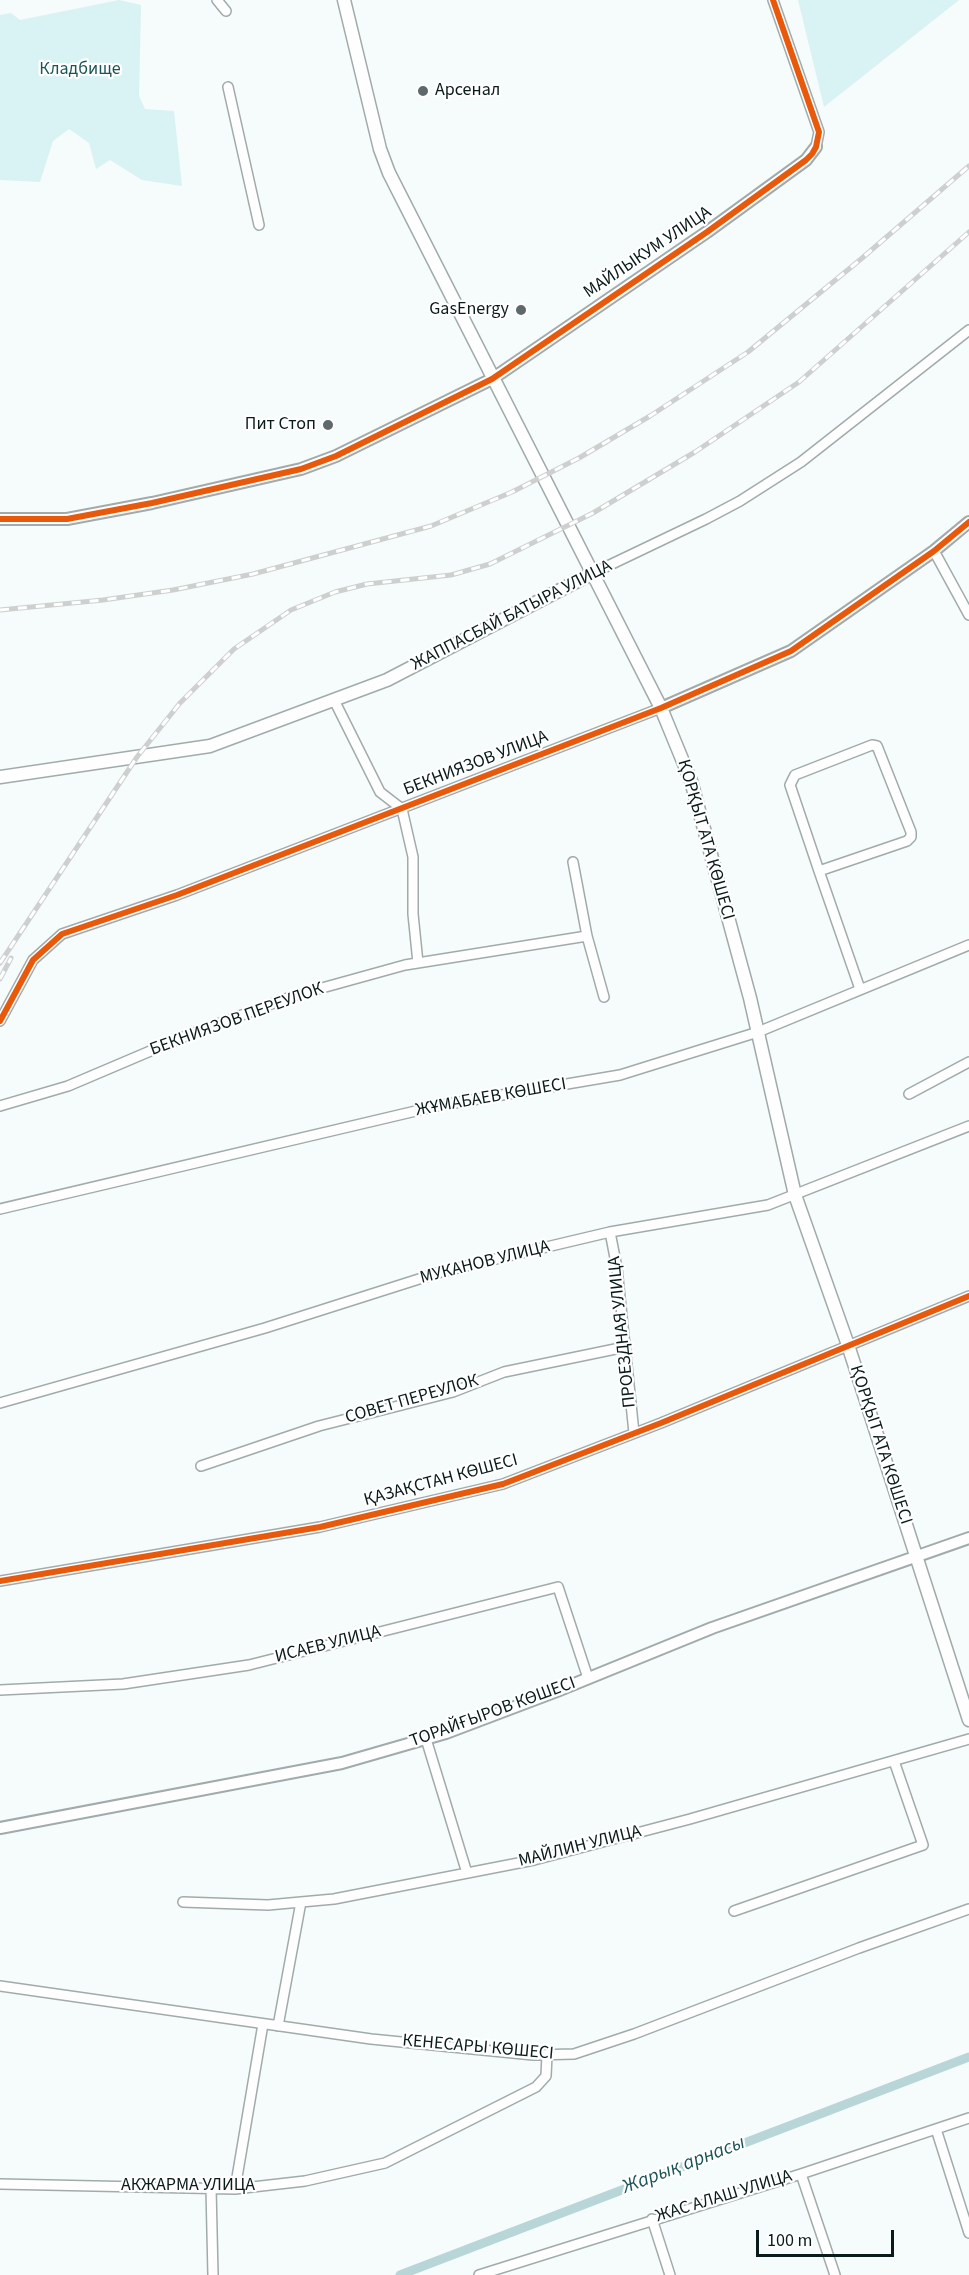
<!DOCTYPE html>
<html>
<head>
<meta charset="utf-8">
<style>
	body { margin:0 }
	#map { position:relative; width:969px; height:2275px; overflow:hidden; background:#f6fbfb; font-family:"Source Sans 3",sans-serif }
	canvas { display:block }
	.scale { position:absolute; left:756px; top:2230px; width:138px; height:27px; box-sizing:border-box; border:3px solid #0a1b1c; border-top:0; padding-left:8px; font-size:18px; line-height:21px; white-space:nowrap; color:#0a1b1c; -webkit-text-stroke:4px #fff; paint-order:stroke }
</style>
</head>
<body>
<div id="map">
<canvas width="969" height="2275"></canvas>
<div class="scale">100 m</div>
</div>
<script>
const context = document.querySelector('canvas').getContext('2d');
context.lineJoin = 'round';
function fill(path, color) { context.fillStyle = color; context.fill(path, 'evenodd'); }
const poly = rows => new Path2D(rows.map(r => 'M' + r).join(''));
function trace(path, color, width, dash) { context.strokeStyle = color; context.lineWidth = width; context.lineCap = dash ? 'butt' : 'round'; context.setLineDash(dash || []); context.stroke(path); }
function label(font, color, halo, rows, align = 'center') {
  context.font = font + ' "Source Sans 3",sans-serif'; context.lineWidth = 4.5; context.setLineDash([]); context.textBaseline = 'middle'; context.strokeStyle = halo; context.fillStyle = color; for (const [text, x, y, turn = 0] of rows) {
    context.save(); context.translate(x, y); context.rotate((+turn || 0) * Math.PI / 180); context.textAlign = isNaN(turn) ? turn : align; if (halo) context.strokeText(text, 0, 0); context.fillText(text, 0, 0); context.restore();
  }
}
fill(poly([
	[119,0,141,5,139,96,145,109,174,111,182,186,142,180,110,160,96,169,89,143,69,129,53,141,40,182,0,180,0,15,11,13,20,20],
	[798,0,959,0,824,107]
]), '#d9f2f3');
trace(poly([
	[400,2275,969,2057]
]), '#b8d6d8', 9);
const minor = poly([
	[217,0,226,11],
	[773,0,819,132,816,147],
	[228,87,259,225],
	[934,551,969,615],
	[591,574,706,519,740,501,801,462,969,330],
	[334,700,380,792,402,809,413,857,413,914,418,963],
	[573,862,587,936,604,997],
	[819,871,907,841,911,837,911,832,877,746,872,745,795,775,790,785,819,871,860,989],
	[0,1021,33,960,62,934,177,895,661,708],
	[909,1094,969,1062],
	[0,1106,68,1086,188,1035,293,996,405,965,587,936],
	[0,1209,437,1106,620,1075,758,1032,969,945],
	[610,1232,617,1268,634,1433],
	[0,1403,265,1328,441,1272,610,1232,768,1205,969,1126],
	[201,1466,319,1426,453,1392,504,1372,625,1347],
	[0,1581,320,1527,503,1484,661,1423,969,1296],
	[0,1690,123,1684,249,1665,558,1587,588,1678],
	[426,1739,467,1873],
	[183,1902,268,1905,334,1899,534,1860,690,1819,969,1739],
	[734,1911,923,1845,894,1761],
	[0,1986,371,2039,533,2055,574,2054,634,2034,859,1948,969,1909],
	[278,2026,301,1902],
	[936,2129,969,2233],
	[801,2174,835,2275],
	[0,2184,235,2189,305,2181,385,2163,536,2087,546,2076,547,2055],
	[211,2188,213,2275],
	[235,2189,263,2024],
	[652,2219,670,2275],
	[479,2275,801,2174,969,2118]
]);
const tertiary = poly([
	[0,519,67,519,152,503,301,469,336,456,492,379,707,232,806,160,816,147],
	[661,708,791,651,934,551,969,522],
	[0,1828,342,1763,446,1733,557,1691,712,1628,969,1538]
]);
const secondary = poly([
	[344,0,380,149,389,173,661,708,691,781,750,998,795,1195,848,1345,969,1720],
	[0,777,210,746,387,680,591,574]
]);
trace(minor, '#a1abac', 12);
trace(tertiary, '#a1abac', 14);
trace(secondary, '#a1abac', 15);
trace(minor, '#fefefe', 9);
trace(tertiary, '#fefefe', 10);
trace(secondary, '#fefefe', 12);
const rail = poly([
	[0,610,103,600,173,590,253,574,431,526,512,492,579,458,650,416,748,352,861,259,969,166],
	[0,963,137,757,180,703,234,649,291,610,335,592,367,584,451,575,490,564,593,513,695,452,799,382,969,232],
	[0,979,11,958]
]);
trace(rail, '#ced0d0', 5);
trace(rail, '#fff', 3, [9]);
trace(poly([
	[0,519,67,519,152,503,301,469,336,456,492,379,707,232,806,160,812,154,816,147,819,132,773,0],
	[0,1021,33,960,62,934,177,895,661,708,791,651,934,551,969,522],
	[0,1581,320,1527,503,1484,661,1423,969,1296]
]), '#e8590c', 6);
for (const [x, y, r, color] of [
	[423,91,6,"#5d696a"],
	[521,310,6,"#5d696a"],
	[328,425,6,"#5d696a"]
]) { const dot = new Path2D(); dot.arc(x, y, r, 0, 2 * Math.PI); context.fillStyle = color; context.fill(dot); trace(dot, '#fff', 2); }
label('18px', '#1b5559', '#fff', [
	["Кладбище",80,70]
]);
label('18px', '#0a1b1c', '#fff', [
	["Арсенал",435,91,"left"],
	["GasEnergy",509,310],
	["Пит Стоп",316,425]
], 'right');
label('18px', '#0a1b1c', '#fff', [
	["МАЙЛЫКУМ УЛИЦА",648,253,-34],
	["ЖАППАСБАЙ БАТЫРА УЛИЦА",512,616,-27],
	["БЕКНИЯЗОВ УЛИЦА",476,764,-21],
	["ҚОРҚЫТ АТА КӨШЕСІ",705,840,74],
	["БЕКНИЯЗОВ ПЕРЕУЛОК",237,1020,-20],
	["ЖҰМАБАЕВ КӨШЕСІ",491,1098,-10],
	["МУКАНОВ УЛИЦА",485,1263,-14],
	["ПРОЕЗДНАЯ УЛИЦА",623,1332,-96],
	["СОВЕТ ПЕРЕУЛОК",412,1400,-16],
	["ҚОРҚЫТ АТА КӨШЕСІ",880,1445,72],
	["ҚАЗАҚСТАН КӨШЕСІ",441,1481,-15],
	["ИСАЕВ УЛИЦА",328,1645,-14],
	["ТОРАЙҒЫРОВ КӨШЕСІ",493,1713,-20],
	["МАЙЛИН УЛИЦА",580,1847,-14],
	["КЕНЕСАРЫ КӨШЕСІ",478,2048,5],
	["АКЖАРМА УЛИЦА",188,2186],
	["ЖАС АЛАШ УЛИЦА",724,2197,-17]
]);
label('italic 20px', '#1b5458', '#fff', [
	["Жарық арнасы",684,2166,-21]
]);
</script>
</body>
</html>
